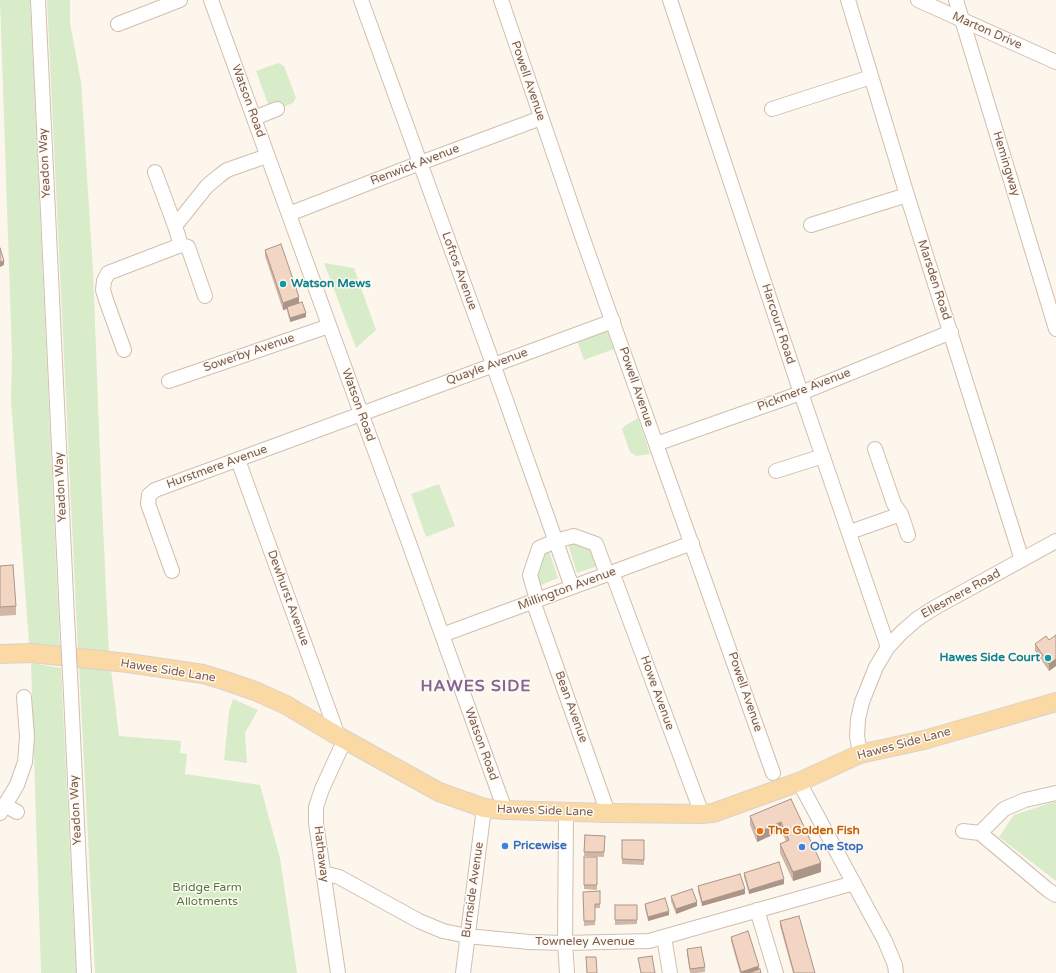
<!DOCTYPE html>
<html>
<head>
<meta charset="utf-8">
<style>
	body { margin:0 }
	canvas { display:block; background:#fdf6ec }
</style>
</head>
<body>
<canvas width="1056" height="973"></canvas>
<script>
const context = document.querySelector('canvas').getContext('2d');
context.lineJoin = 'round';
function fill(path, color) { context.fillStyle = color; context.fill(path, 'evenodd'); }
const poly = rows => new Path2D(rows.map(r => 'M' + r).join(''));
function trace(path, color, width, dash) { context.strokeStyle = color; context.lineWidth = width; context.lineCap = dash ? 'butt' : 'round'; context.setLineDash(dash || []); context.stroke(path); }
function label(font, color, halo, rows, align = 'center') {
  context.font = font + ' "Varela Round",sans-serif'; context.lineWidth = 3; context.setLineDash([]); context.textBaseline = 'middle'; context.strokeStyle = halo; context.fillStyle = color; for (const [text, x, y, turn = 0] of rows) {
    context.save(); context.translate(x, y); context.rotate((+turn || 0) * Math.PI / 180); context.textAlign = isNaN(turn) ? turn : align; if (halo) context.strokeText(text, 0, 0); context.fillText(text, 0, 0); context.restore();
  }
}
fill(poly([
	[0,0,30,0,60,648,29,643,11,401,12,355],
	[47,0,70,0,70,23,81,82,93,270,101,482,109,655,78,651],
	[278,63,284,66,296,98,293,103,271,112,256,71],
	[324,263,354,268,376,330,356,348],
	[606,327,614,349,584,360,576,338],
	[638,418,650,454,636,456,630,452,622,429,626,425],
	[439,484,455,526,426,537,411,494],
	[566,538,596,544,604,564,577,573],
	[547,545,558,578,534,588,539,548],
	[31,663,61,668,76,973,41,973],
	[79,666,111,669,119,736,181,741,180,753,187,754,185,774,260,785,280,858,297,973,95,973],
	[233,699,258,710,245,733,247,763,224,760,229,711],
	[1056,801,1056,881,999,837,1014,815]
]), '#d8ecc9');
const minor = poly([
	[38,0,67,617],
	[211,0,361,413,409,543,505,810],
	[361,0,493,364,572,587],
	[501,0,582,236,773,773],
	[670,0,801,393,888,647],
	[848,0,907,195,1022,560],
	[918,0,1056,62],
	[956,0,1056,329],
	[118,24,180,0],
	[772,109,871,77],
	[254,118,277,109],
	[155,172,175,226],
	[289,214,420,163,541,118],
	[811,225,907,195],
	[205,296,188,247,181,245,175,226,207,186,219,176,227,170,267,156],
	[124,350,106,300,103,290,104,281,108,273,181,245],
	[169,381,329,326],
	[656,444,801,393,951,332],
	[875,449,894,504,901,514,908,535],
	[238,460,338,736],
	[776,471,823,456],
	[850,532,901,514],
	[172,571,148,504,149,495,155,490,613,321],
	[612,572,702,814],
	[537,600,530,575,539,548,556,541,574,536,596,544,607,574],
	[533,601,608,813],
	[442,635,692,543],
	[71,694,84,973],
	[860,754,857,736,858,719,862,702,876,667,888,647,901,633,917,619,934,608,1056,541],
	[799,782,885,941,895,965,896,973],
	[5,805,17,812],
	[0,813,17,785,25,762,27,737,24,697],
	[566,813,565,943,567,973],
	[963,831,980,833,1004,809,1025,800,1056,793],
	[980,833,1048,890,1056,895],
	[323,873,339,877,419,921,443,931,467,936,529,942,565,943,649,941,854,883],
	[757,910,776,973],
	[664,937,670,973],
	[338,973,316,823,316,807,322,789,345,739],
	[463,973,484,808]
]);
const major = poly([
	[0,654,31,653,128,663,203,674,226,681,255,691,286,705,338,736,439,792,484,808,505,810,608,813,702,814,713,813,799,782,860,754,924,740,1056,702]
]);
trace(minor, '#d1beb0', 16);
trace(major, '#dad1cd', 20);
trace(minor, '#fff', 14);
trace(major, '#fbd9a5', 18);
const minorBridge = poly([
	[67,617,71,694]
]);
trace(minorBridge, '#d1beb0', 16, []);
trace(minorBridge, '#fff', 14);
fill(poly([
	[265,250,299,302,306,317,290,322,287,311,287,309,283,310,265,256],
	[0,566,16,606,16,615,0,616],
	[1056,635,1056,666,1049,671,1035,651,1035,644,1049,640],
	[791,799,821,872,793,881,780,853,780,844,786,841,781,831,757,842,750,825,750,816],
	[585,835,605,836,604,857,584,856],
	[622,840,644,840,644,865,622,864],
	[584,857,597,857,597,890,584,889],
	[744,873,784,884,749,894,744,877],
	[698,886,745,894,702,906,698,891],
	[600,891,600,908,595,908,595,925,584,926,583,892],
	[671,896,697,906,676,914,671,901],
	[645,904,669,915,648,921,645,908],
	[615,905,637,905,637,924,615,925],
	[780,921,815,973,793,973,780,926],
	[731,937,759,970,761,973,740,973,731,941],
	[687,949,705,967,705,972,696,973,690,973,687,954]
]), '#d1b7a8');
fill(poly([
	[4,261,4,265,0,267,0,262],
	[299,297,299,304,287,307,287,309,283,310,283,303],
	[306,313,306,317,290,322,290,318],
	[1056,659,1056,666,1049,671,1049,664],
	[781,822,781,831,757,842,757,833],
	[821,863,821,872,793,881,793,872],
	[784,879,784,884,749,894,749,890],
	[745,889,745,894,702,906,702,902],
	[697,902,697,906,676,914,676,909],
	[669,911,669,915,648,921,648,917],
	[759,966,759,971,751,973,741,973,741,972]
]), '#aa9588');
const building = poly([
	[281,244,299,297,283,303,265,250,281,244],
	[0,248,4,261,0,262,0,248],
	[302,302,306,313,290,318,287,307,302,302],
	[13,565,16,606,0,607,0,566,13,565],
	[1056,635,1056,659,1049,664,1035,644,1046,636,1049,640,1056,635],
	[791,799,821,863,793,872,780,844,789,840,781,822,757,833,750,816,791,799],
	[585,835,605,836,604,852,584,852,585,835],
	[622,840,644,840,644,860,622,859,622,840],
	[584,857,597,857,597,885,584,885,584,857],
	[779,862,784,879,749,890,744,873,779,862],
	[740,874,745,889,702,902,698,886,740,874],
	[692,889,697,902,676,909,671,896,692,889],
	[600,891,600,904,595,904,595,921,584,921,583,892,600,891],
	[665,898,669,911,648,917,645,904,665,898],
	[615,905,637,905,637,920,615,920,615,905],
	[799,916,815,973,794,973,780,921,799,916],
	[748,931,759,966,741,972,731,937,748,931],
	[701,947,705,967,690,969,687,949,701,947],
	[652,956,655,973,641,973,638,958,652,956],
	[586,957,596,957,597,973,587,973,586,957],
	[760,969,761,973,748,973,760,969]
]);
fill(building, '#f3d5c3');
trace(building, '#aa9588', 1);
for (const [x, y, r, color] of [
	[283,284,4,"#0f9aa8"],
	[1048,658,4,"#0f9aa8"],
	[760,831,4,"#e8710a"],
	[505,846,4,"#3f7fe0"],
	[802,847,4,"#3f7fe0"]
]) { const dot = new Path2D(); dot.arc(x, y, r, 0, 2 * Math.PI); context.fillStyle = color; context.fill(dot); trace(dot, '#fffaf3', 1.5); }
label('12px', '#7a5c4d', '#fffaf3', [
	["Marton Drive",987,31,24],
	["Powell Avenue",528,81,71],
	["Watson Road",248,101,70],
	["Yeadon Way",45,163,-93],
	["Hemingway",1006,164,73],
	["Renwick Avenue",415,165,-21],
	["Loftos Avenue",459,271,70],
	["Marsden Road",934,280,72],
	["Harcourt Road",778,324,72],
	["Sowerby Avenue",249,353,-19],
	["Quayle Avenue",487,367,-20],
	["Powell Avenue",636,387,71],
	["Pickmere Avenue",804,390,-21],
	["Watson Road",358,405,70],
	["Hurstmere Avenue",217,467,-20],
	["Yeadon Way",61,487,-93],
	["Millington Avenue",567,589,-20],
	["Ellesmere Road",961,594,-29],
	["Dewhurst Avenue",288,598,70],
	["Hawes Side Lane",168,671,9],
	["Powell Avenue",745,692,71],
	["Howe Avenue",657,693,70],
	["Bean Avenue",571,707,70],
	["Watson Road",481,744,70],
	["Hawes Side Lane",904,744,-15],
	["Yeadon Way",76,810,-93],
	["Hawes Side Lane",545,811,2],
	["Hathaway",321,854,83],
	["Burnside Avenue",473,890,-82],
	["Towneley Avenue",585,942]
]);
label('bold 12px', '#0d838f', '#fffaf3', [
	["Watson Mews",291,284],
	["Hawes Side Court",1040,658,"right"]
], 'left');
label('bold 12px', '#c56008', '#fffaf3', [
	["The Golden Fish",768,831]
], 'left');
label('bold 12px', '#366cbe', '#fffaf3', [
	["Pricewise",513,846],
	["One Stop",810,847]
], 'left');
label('12px', '#537a41', '#fffaf3', [
	["Bridge Farm",207,888],
	["Allotments",207,902]
]);
context.letterSpacing = '1px';
label('bold 16px', '#846695', '#fffaf3', [
	["HAWES SIDE",476,687]
]);
context.letterSpacing = '0px';
</script>
</body>
</html>
